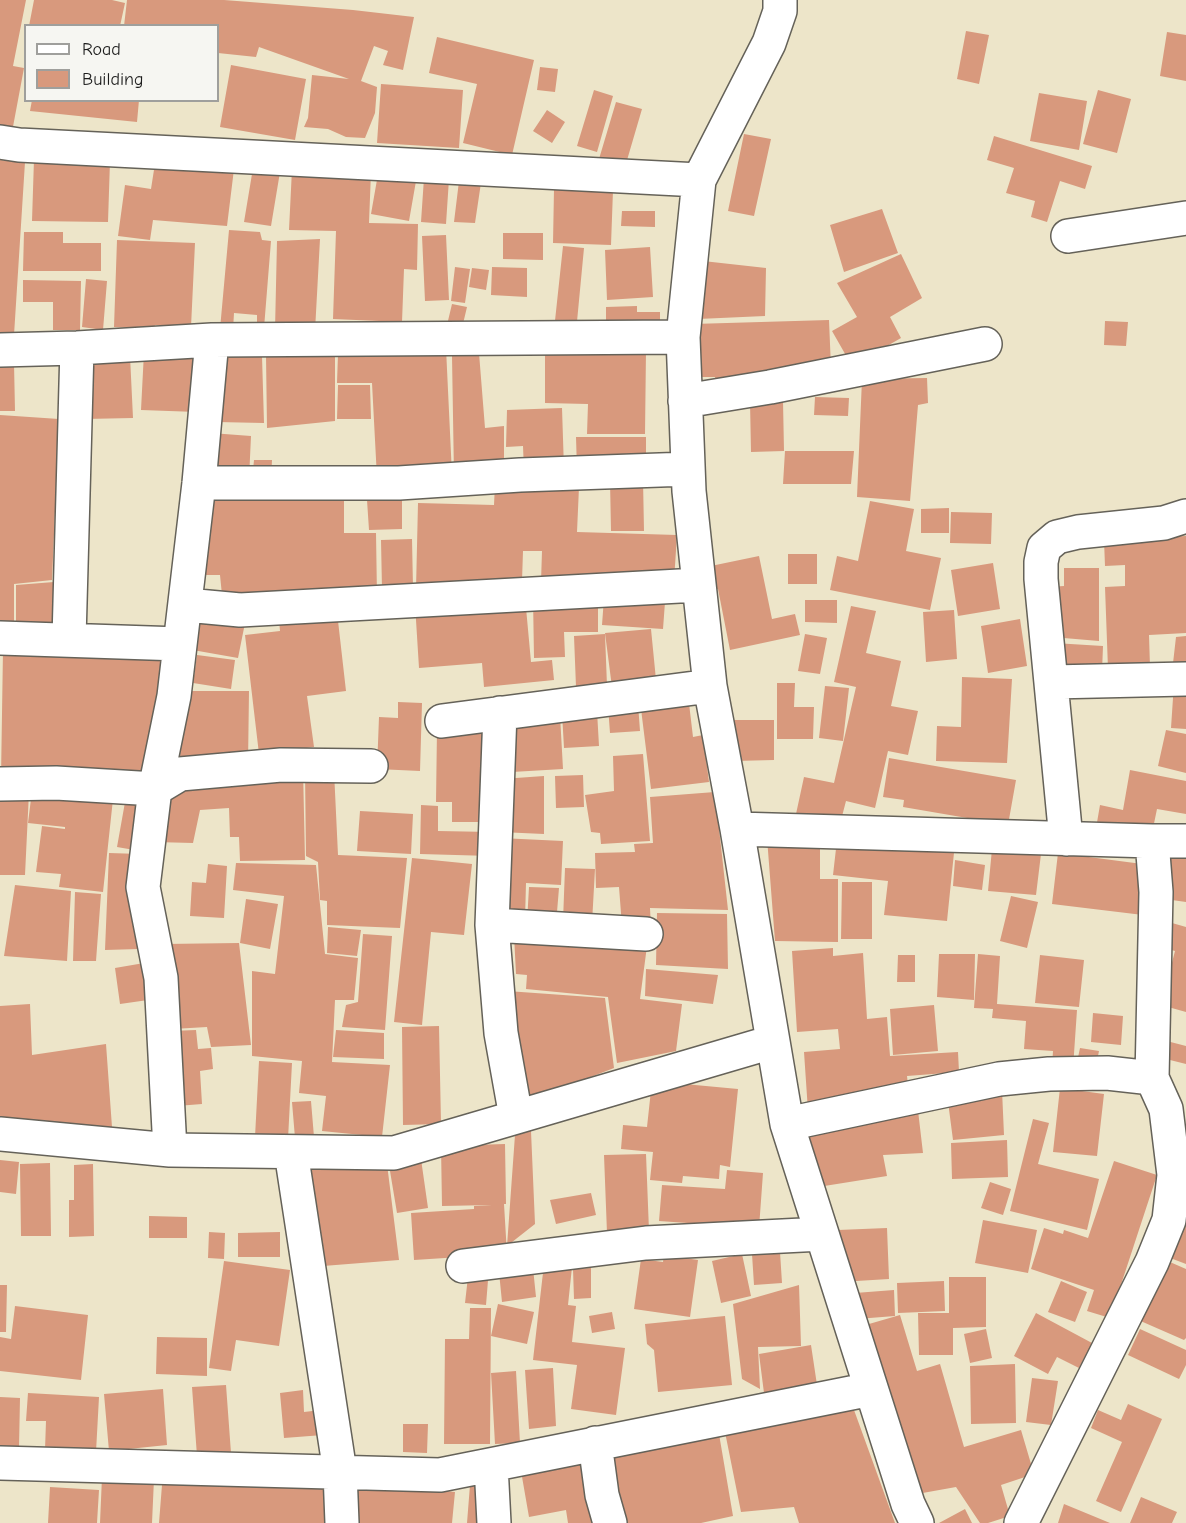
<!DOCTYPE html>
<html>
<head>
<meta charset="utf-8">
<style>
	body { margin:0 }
	#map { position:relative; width:1186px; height:1523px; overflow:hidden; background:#ede5c9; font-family:"Comic Neue",sans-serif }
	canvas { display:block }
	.legend { position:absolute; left:24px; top:24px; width:195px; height:78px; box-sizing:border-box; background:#f6f6f2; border:2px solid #9f9f9c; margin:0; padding:8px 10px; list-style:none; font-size:18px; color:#1c1c1c }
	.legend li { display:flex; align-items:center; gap:12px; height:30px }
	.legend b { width:30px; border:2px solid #9f9f9c }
</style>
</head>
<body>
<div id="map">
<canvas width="1186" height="1523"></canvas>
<ul class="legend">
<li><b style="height:8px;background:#fff"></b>Road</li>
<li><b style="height:16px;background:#d8997d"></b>Building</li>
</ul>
</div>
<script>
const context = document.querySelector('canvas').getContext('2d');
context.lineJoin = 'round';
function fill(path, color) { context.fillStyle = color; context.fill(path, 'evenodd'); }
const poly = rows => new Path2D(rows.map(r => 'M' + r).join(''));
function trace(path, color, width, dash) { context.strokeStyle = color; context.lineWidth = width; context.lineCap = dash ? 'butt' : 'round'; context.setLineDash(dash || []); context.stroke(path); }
fill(poly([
	[0,0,26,0,13,66,24,68,12,132,0,130],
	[34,0,112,0,125,3,120,26,29,26],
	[127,0,224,0,353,10,414,17,403,70,383,65,388,51,374,46,361,81,377,87,375,113,365,138,346,137,328,129,304,127,308,118,312,75,349,79,259,47,256,57,218,53,218,26,124,26],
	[966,31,989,35,979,84,957,79],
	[1167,32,1186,35,1186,81,1160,76],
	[437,37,534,60,512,155,463,143,477,84,429,73],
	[231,65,306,79,295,140,220,127],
	[540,67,558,69,555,92,537,90],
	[381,84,463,90,459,148,377,143],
	[594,90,613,96,597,152,577,146],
	[1098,90,1131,99,1117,153,1083,144],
	[1039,93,1087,101,1079,150,1030,141],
	[32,100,139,100,137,122,30,111],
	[616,102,642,109,625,167,599,159],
	[547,110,565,122,552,143,533,131],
	[744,134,771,139,754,216,728,211],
	[994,136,1092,166,1085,189,1060,181,1047,222,1031,217,1035,201,1006,193,1014,168,987,160],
	[156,157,234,169,227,226,153,220,150,240,118,236,125,185,151,189],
	[34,159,110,161,108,222,32,221],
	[0,160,25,162,14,335,0,335],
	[253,168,280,172,271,226,244,222],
	[292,169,371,172,369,223,418,224,417,270,404,269,402,322,333,319,336,231,289,230],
	[460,173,482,176,475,223,454,222],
	[378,174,416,181,409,221,371,214],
	[424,178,449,179,446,224,421,222],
	[554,189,613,190,611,245,553,243],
	[882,209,898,253,844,272,830,225],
	[622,211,655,211,655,227,621,226],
	[229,230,260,232,262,240,271,241,264,328,257,328,257,315,234,313,233,330,220,329],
	[24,232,63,232,63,243,101,243,101,271,23,271],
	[503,233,543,233,543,260,503,259],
	[446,235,449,300,425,301,422,236],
	[320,239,315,331,275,330,277,241],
	[117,240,195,243,191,327,155,325,154,329,114,327],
	[563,246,584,248,576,332,554,330],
	[650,247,653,297,607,300,605,250],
	[901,254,922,298,890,317,901,338,852,366,832,331,857,317,837,283],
	[694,260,766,268,765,316,698,319],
	[455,267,470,269,465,303,451,301],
	[492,267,527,268,527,297,491,295],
	[472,268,489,270,486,290,469,287],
	[86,279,107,281,103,330,82,327],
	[23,280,81,281,80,330,53,330,53,302,23,302],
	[452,304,467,307,462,328,447,325],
	[637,306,637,312,660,312,660,335,606,336,606,307],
	[829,320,831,368,717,393,715,377,699,377,693,324],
	[1105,321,1128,322,1126,346,1104,345],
	[446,348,452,475,377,478,372,383,337,383,338,354],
	[545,350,646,350,645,434,587,434,588,404,545,403],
	[144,352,204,352,197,412,141,410],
	[219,353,262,356,264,423,217,422],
	[294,353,335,353,335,421,267,428,266,355,294,356],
	[479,353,485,428,504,426,504,471,454,476,452,356],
	[82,355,130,356,133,418,85,419],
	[14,363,15,411,0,411,0,365],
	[927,378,928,403,918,405,910,501,857,497,862,379],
	[338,385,370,385,371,419,337,419],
	[815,397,849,398,848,416,814,415],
	[750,401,783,401,784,451,751,452],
	[562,408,564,469,524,471,523,446,506,447,507,410],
	[0,415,59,419,52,580,14,584,14,633,0,633],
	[211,433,251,436,249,479,209,479],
	[576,437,646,437,646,469,577,470],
	[785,451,854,451,851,484,783,484],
	[254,460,272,460,271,480,252,480],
	[643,479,644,531,611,531,610,480],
	[402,484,402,529,369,530,366,485],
	[495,484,579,487,577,532,677,535,674,581,541,582,542,551,523,551,522,581,416,589,418,503,494,505],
	[344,485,344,533,376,533,377,597,223,605,220,575,205,575,207,532,202,487],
	[870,501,914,509,906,551,941,558,930,610,830,590,837,556,858,561],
	[949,508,949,533,921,533,921,509],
	[951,512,992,513,991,544,950,543],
	[1186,536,1186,633,1149,635,1150,667,1108,669,1105,587,1125,586,1125,565,1105,566,1104,540],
	[412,539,413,588,382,589,381,540],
	[788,554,817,554,817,584,788,584],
	[759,556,772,619,795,614,800,635,730,650,718,589,712,590,706,567],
	[993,563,1000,609,958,616,951,570],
	[1064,568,1099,568,1099,641,1052,637,1049,587,1064,586],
	[54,582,56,631,16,633,16,585],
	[598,596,598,632,564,632,565,657,534,658,533,597],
	[525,597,531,662,552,660,554,680,484,687,482,663,419,668,415,604],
	[604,598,665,602,663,629,602,625],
	[805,600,837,600,837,623,805,622],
	[851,606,876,611,866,653,901,661,891,706,918,711,908,755,888,751,875,808,846,801,840,824,796,814,804,777,834,783,856,687,834,682],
	[195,608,246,618,238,658,187,649],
	[954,610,957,659,926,662,923,612],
	[337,612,346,691,307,696,314,747,259,754,245,635,280,631,279,620],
	[1020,619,1027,666,988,673,981,626],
	[651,629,657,690,613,695,605,633],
	[605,634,607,686,576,687,574,636],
	[805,634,827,638,820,674,798,671],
	[1186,636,1186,671,1172,672,1176,637],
	[1054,643,1103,646,1102,672,1055,670],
	[3,650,164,652,152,785,1,778],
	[197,655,235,660,231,689,193,683],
	[962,677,1012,679,1007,763,936,761,937,726,961,727],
	[777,683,795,683,794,707,814,707,813,739,777,739],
	[1174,683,1186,683,1186,729,1171,728],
	[825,686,849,688,843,741,819,738],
	[181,691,249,691,248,764,180,763],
	[688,695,693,737,703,735,709,782,651,789,640,701],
	[398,702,422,703,420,771,377,769,379,717,398,718],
	[638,704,640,731,610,733,608,706],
	[597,711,599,746,564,748,562,713],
	[560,715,563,769,512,772,509,718],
	[734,720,774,720,774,760,734,761],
	[437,729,484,729,483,822,452,822,452,802,436,802],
	[1166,730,1186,734,1186,773,1158,766],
	[643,754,650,841,601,844,600,833,591,832,585,795,614,791,613,756],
	[889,758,1016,780,1008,825,903,807,904,800,883,797],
	[303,769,305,860,240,861,239,837,230,837,229,808,200,810,193,843,155,842,162,795,178,785],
	[305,770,334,771,338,855,407,858,400,928,327,925,327,901,320,900,318,862,306,856],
	[1130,770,1186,781,1186,814,1157,809,1151,838,1095,834,1100,805,1123,810],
	[583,775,584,807,556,808,555,776],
	[544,776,544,834,500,832,502,779],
	[32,791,113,799,103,892,59,887,61,874,36,872,42,826,65,829,65,827,28,823],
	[127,791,150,795,140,851,117,847],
	[29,792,25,875,0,875,0,794],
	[715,792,728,910,650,908,651,928,622,926,619,887,596,888,595,853,635,852,634,844,653,843,650,797],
	[421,805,438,806,438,831,491,832,491,856,420,854],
	[360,811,413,814,411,854,357,851],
	[500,838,563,841,561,885,526,883,525,920,500,921],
	[767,838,820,838,820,879,838,879,838,942,775,941],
	[837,840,955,843,947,921,884,915,888,881,833,875],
	[1186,847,1186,902,1165,899,1162,849],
	[992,849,1041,854,1036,895,988,891],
	[109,853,140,854,139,949,105,950],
	[1058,853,1150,865,1143,915,1052,904],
	[412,858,472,864,464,935,431,932,422,1025,394,1022],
	[955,860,985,865,982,890,953,886],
	[236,863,316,865,325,954,358,958,354,1000,335,1000,332,1062,390,1065,382,1137,322,1131,326,1096,299,1093,302,1061,252,1056,252,971,275,974,284,896,233,890],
	[208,864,227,866,224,918,190,916,192,882,206,883],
	[565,868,595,869,592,923,563,921],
	[842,882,872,882,872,939,841,939],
	[15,885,71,891,67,961,4,956],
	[529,887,559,888,556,924,527,922],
	[75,892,101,894,96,961,73,961],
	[1011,896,1038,902,1027,948,1000,941],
	[246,899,278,904,270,949,240,943],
	[657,913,727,914,728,969,656,965],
	[1165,921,1186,927,1186,1012,1161,1005,1175,951,1160,947],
	[328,927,361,930,357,956,327,953],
	[363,934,392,936,385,1030,342,1027,346,1005,358,1002],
	[514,935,647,946,640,999,682,1004,676,1051,617,1063,608,997,526,989,527,975,516,974],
	[239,943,251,1045,211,1047,207,1027,173,1029,164,944],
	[833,948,833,956,863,953,867,1019,887,1017,890,1056,958,1052,959,1072,907,1076,909,1094,808,1111,804,1052,840,1049,838,1029,797,1032,792,951],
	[939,954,975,954,974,1000,937,997],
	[978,954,1000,956,997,1004,1077,1010,1073,1068,1052,1067,1053,1051,1024,1049,1026,1021,992,1018,993,1009,974,1008],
	[898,955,915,955,915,982,897,982],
	[1040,955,1084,960,1079,1007,1035,1003],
	[150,962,155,999,120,1004,115,968],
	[646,969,718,975,713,1004,645,996],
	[507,991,605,998,614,1068,518,1105],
	[30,1004,32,1055,106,1044,112,1127,0,1124,0,1006],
	[934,1005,938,1051,893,1055,890,1009],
	[1093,1013,1123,1016,1121,1045,1091,1042],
	[439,1026,441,1124,403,1125,402,1027],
	[196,1030,198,1049,211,1048,213,1069,200,1071,202,1104,177,1106,171,1031],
	[336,1030,384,1033,384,1059,333,1057],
	[1159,1039,1186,1046,1186,1064,1154,1056],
	[1080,1048,1099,1051,1095,1071,1076,1067],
	[259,1061,292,1063,288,1139,255,1137],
	[652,1081,738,1089,730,1167,720,1165,719,1179,683,1176,682,1183,650,1180,653,1152,621,1149,623,1125,647,1127],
	[1060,1088,1104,1094,1097,1156,1053,1152],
	[1002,1090,1004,1135,953,1140,947,1094],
	[311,1101,314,1137,295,1138,292,1102],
	[917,1102,923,1153,883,1155,887,1176,818,1187,801,1125],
	[1033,1119,1049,1123,1038,1164,1099,1179,1087,1230,1010,1211],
	[516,1121,531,1131,535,1224,507,1246],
	[1007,1140,1008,1177,952,1179,951,1143],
	[505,1144,506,1204,504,1204,507,1254,414,1260,411,1213,474,1209,474,1206,492,1205,442,1206,441,1146],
	[646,1154,649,1231,607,1233,604,1155],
	[421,1159,428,1208,397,1213,389,1165],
	[0,1160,19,1162,16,1194,0,1192],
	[1114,1161,1157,1175,1110,1318,1087,1311,1094,1290,1031,1269,1044,1228,1063,1234,1064,1230,1088,1238],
	[50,1163,51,1236,21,1236,20,1164],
	[93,1164,94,1236,69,1237,69,1200,74,1200,74,1165],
	[387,1164,399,1260,323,1266,299,1170,336,1169,336,1165],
	[727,1170,763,1173,759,1228,659,1221,662,1185,725,1189],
	[990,1182,1011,1189,1003,1215,981,1208],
	[591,1193,596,1215,556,1224,550,1200],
	[1178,1215,1186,1218,1186,1264,1165,1256],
	[149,1216,187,1217,187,1238,149,1238],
	[983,1220,1037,1230,1028,1273,975,1263],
	[887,1228,889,1279,840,1282,838,1230],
	[209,1232,225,1233,224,1259,208,1258],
	[280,1232,280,1257,238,1257,238,1233],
	[780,1252,782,1283,754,1285,752,1254],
	[742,1254,751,1296,721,1303,712,1261],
	[664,1255,698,1260,690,1317,634,1309,641,1259,663,1262],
	[1163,1259,1186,1269,1186,1338,1184,1340,1136,1319],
	[224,1261,290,1270,279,1346,236,1340,231,1371,209,1368],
	[544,1264,572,1267,568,1305,576,1306,572,1342,625,1348,616,1415,571,1409,577,1365,533,1360],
	[469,1268,489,1268,486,1305,465,1303],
	[533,1268,536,1297,502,1302,499,1272],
	[591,1268,591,1298,574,1299,573,1269],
	[949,1277,986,1277,986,1327,953,1328,953,1355,919,1355,918,1313,949,1313],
	[944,1281,945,1311,898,1313,897,1283],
	[1061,1281,1087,1292,1075,1322,1048,1312],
	[0,1285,7,1285,6,1332,0,1332],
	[799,1285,801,1346,758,1347,760,1389,742,1379,733,1304],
	[894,1290,895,1316,857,1319,855,1293],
	[498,1304,534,1312,527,1344,491,1336],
	[15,1306,88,1315,81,1380,0,1371,0,1337,11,1339],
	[470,1308,491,1308,490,1444,444,1444,445,1339,469,1339],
	[612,1312,615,1329,592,1333,589,1316],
	[1036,1313,1092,1343,1079,1368,1057,1357,1048,1374,1014,1356],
	[900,1315,917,1371,940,1364,964,1447,1021,1430,1034,1474,1001,1485,1010,1516,988,1523,980,1523,956,1487,917,1494,869,1324],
	[725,1316,732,1385,658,1392,654,1350,647,1344,645,1324],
	[986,1329,992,1358,970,1363,964,1334],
	[1140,1329,1186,1350,1186,1365,1179,1379,1128,1355],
	[157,1337,207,1338,207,1376,156,1374],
	[811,1345,817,1385,764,1393,759,1354],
	[1015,1364,1016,1423,971,1424,970,1366],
	[553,1368,556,1426,529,1429,525,1370],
	[516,1371,520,1443,495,1444,491,1373],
	[1032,1378,1058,1381,1051,1425,1026,1422],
	[226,1385,231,1453,197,1456,192,1387],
	[163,1389,167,1445,109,1451,104,1394],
	[303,1390,304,1412,321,1410,323,1435,284,1438,280,1393],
	[28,1393,99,1397,96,1452,45,1450,46,1421,26,1421],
	[0,1397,20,1398,19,1448,0,1448],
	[850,1399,895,1523,799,1523,794,1507,741,1512,725,1432],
	[1128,1404,1162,1419,1121,1512,1096,1501,1122,1442,1091,1428,1098,1410,1121,1420],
	[403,1424,428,1424,427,1453,403,1452],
	[719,1434,733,1516,701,1523,622,1523,605,1455],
	[582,1460,593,1523,568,1523,566,1510,529,1517,521,1471],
	[102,1477,154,1479,152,1523,100,1523],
	[489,1480,489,1523,467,1523,470,1485],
	[354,1481,455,1492,452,1523,352,1523],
	[162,1485,301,1485,332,1489,327,1523,159,1523],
	[50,1487,99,1490,97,1523,48,1523],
	[1141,1497,1177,1512,1172,1523,1130,1523],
	[1064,1504,1110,1523,1058,1523],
	[965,1509,972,1523,939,1523]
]), '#d8997d');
const minor = poly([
	[780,0,780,11,769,43,699,180,683,337,689,491,710,686,737,829,787,1124,908,1504,917,1523],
	[0,142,19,145,699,180],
	[1068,236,1186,218],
	[0,350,77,348,212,340,683,337],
	[685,401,770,387,985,344],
	[199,483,399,483,520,475,688,469],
	[185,603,197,606,240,610,698,585],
	[0,638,180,644],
	[69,639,77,348],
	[1052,682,1186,679],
	[500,713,492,925,501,1033,516,1117],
	[442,721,710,686],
	[0,784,56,783,155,789,180,774,281,765,371,766],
	[737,829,1152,841,1186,841],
	[1066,839,1041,579,1041,562,1044,548,1057,537,1078,532,1164,523,1186,516],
	[492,925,646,934],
	[787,1124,999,1079,1049,1074,1107,1073,1152,1078],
	[0,1134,170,1150,394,1153,772,1042],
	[170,1150,161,978,143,887,155,789,174,696,199,483,212,340],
	[291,1152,340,1472,342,1523],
	[463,1266,646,1243,822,1234],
	[595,1443,602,1495,610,1523],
	[0,1463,440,1475,871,1389],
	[491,1465,494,1523],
	[1021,1523,1152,1262,1169,1220,1174,1175,1166,1109,1152,1078,1156,892,1152,841]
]);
trace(minor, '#656259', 36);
trace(minor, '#fff', 33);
</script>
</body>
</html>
